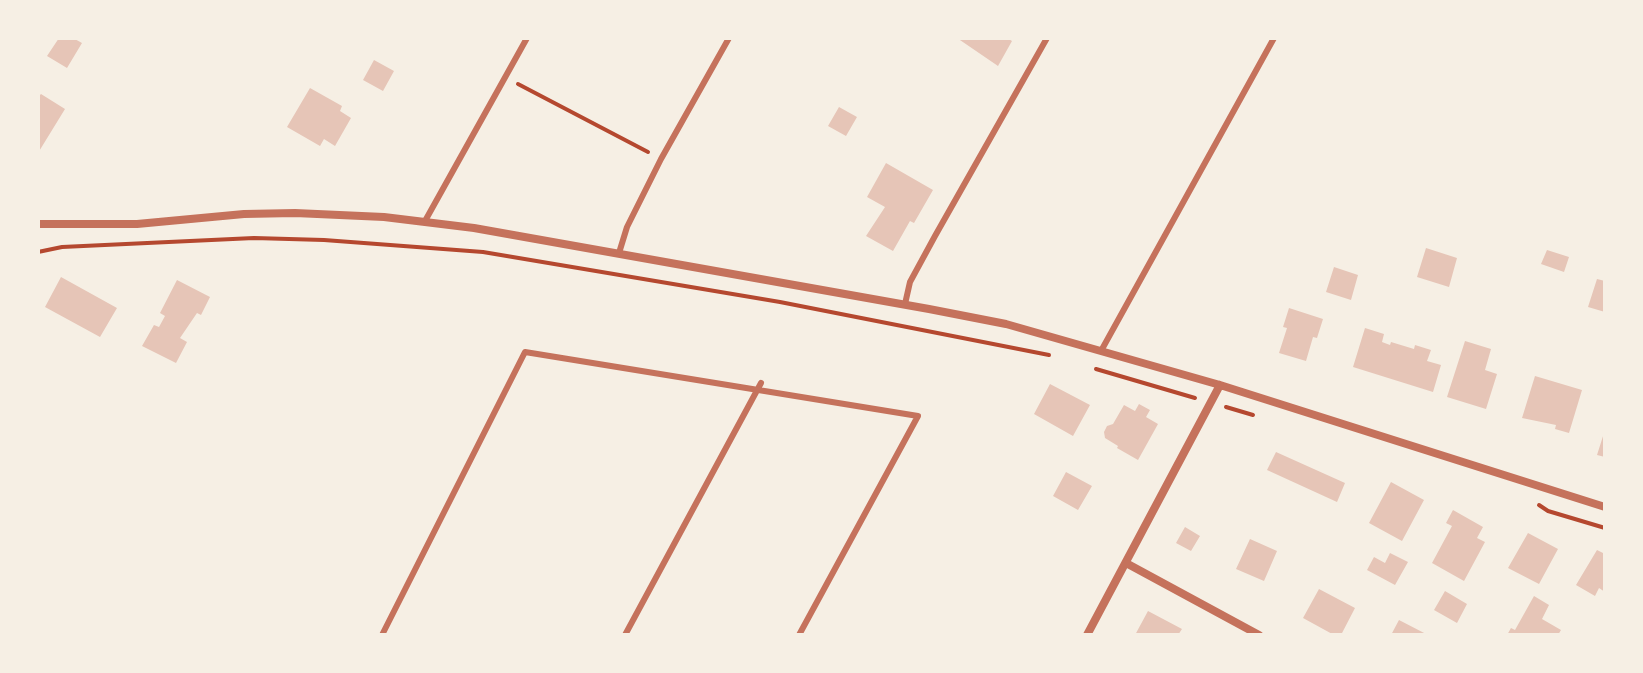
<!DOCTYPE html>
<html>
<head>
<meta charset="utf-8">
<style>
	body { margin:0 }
	#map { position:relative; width:1643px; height:673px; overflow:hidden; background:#f6efe4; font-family:Jost,sans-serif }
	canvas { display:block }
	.frame { position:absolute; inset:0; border:40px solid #f6efe4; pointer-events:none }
</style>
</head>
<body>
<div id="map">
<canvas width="1643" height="673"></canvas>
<div class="frame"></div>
</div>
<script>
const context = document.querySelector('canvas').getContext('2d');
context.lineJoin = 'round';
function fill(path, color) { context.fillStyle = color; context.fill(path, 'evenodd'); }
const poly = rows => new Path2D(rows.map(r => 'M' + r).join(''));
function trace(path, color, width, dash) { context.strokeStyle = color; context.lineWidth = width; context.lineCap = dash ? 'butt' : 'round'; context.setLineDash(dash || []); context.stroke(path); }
fill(poly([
	[59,38,73,38,82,43,67,68,47,56],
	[957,38,1007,38,1012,41,998,66],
	[374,60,394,71,383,91,363,80],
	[310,88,342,106,340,111,351,118,335,146,324,139,320,146,287,127],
	[41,94,65,109,38,153,38,97],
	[839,107,857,117,846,136,828,126],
	[886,163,933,190,914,223,910,221,893,251,866,236,885,207,867,197],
	[1426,248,1457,258,1449,287,1417,277],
	[1547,250,1569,257,1564,272,1541,264],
	[1334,267,1358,275,1351,300,1326,292],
	[61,277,117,308,100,337,45,307],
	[1597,279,1605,281,1605,312,1588,307],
	[177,280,210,297,201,315,197,313,180,338,187,342,176,363,142,346,154,325,159,327,165,316,160,313],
	[1289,308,1323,319,1317,338,1313,337,1306,361,1279,353,1287,328,1283,327],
	[1365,328,1384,334,1382,342,1390,345,1391,342,1414,349,1415,345,1431,350,1427,361,1441,365,1433,392,1353,367],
	[1465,341,1491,349,1485,370,1497,374,1486,409,1447,397],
	[1535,376,1582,390,1569,433,1555,429,1556,425,1522,418],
	[1050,384,1090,405,1073,436,1034,414],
	[1139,404,1150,410,1146,417,1158,424,1138,460,1117,448,1118,446,1105,438,1104,432,1107,426,1113,424,1124,405,1135,411],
	[1604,433,1605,433,1605,457,1597,455],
	[1276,452,1345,483,1337,502,1267,470],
	[1066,472,1092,486,1078,510,1053,496],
	[1391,482,1424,500,1402,541,1369,523],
	[1453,510,1483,527,1477,538,1485,542,1464,581,1432,563,1452,526,1446,523],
	[1185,527,1200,536,1191,551,1176,543],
	[1528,533,1558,549,1539,584,1508,568],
	[1250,539,1277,551,1264,581,1236,569],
	[1597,550,1605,554,1605,592,1599,588,1595,596,1576,585],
	[1390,553,1408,562,1395,585,1367,570,1374,557,1385,563],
	[1319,589,1355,608,1341,635,1334,635,1303,618],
	[1445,591,1467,604,1457,623,1434,610],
	[1534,596,1549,605,1542,619,1561,630,1558,635,1507,635,1511,628,1515,630],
	[1148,611,1182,629,1178,635,1135,635],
	[1399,620,1428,635,1391,635]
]), '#e6c5b7');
trace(poly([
	[518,84,648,152],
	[38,252,62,247,254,238,324,240,483,252,780,302,1049,355],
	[1096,369,1195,398],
	[1226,407,1253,415],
	[1539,505,1548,511,1605,528]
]), '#b5482f', 4);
trace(poly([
	[425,221,527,38],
	[619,253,627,227,661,159,729,38],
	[905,304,910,282,935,236,1047,38],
	[1101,351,1274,38],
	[382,635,525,352,918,416,799,635],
	[625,635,761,383]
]), '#c5725c', 6);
trace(poly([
	[38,224,137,224,244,214,295,213,384,217,474,228,929,309,1006,324,1220,385,1605,507],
	[1126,563,1259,635],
	[1087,635,1220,385]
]), '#c5725c', 8);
</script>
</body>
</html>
